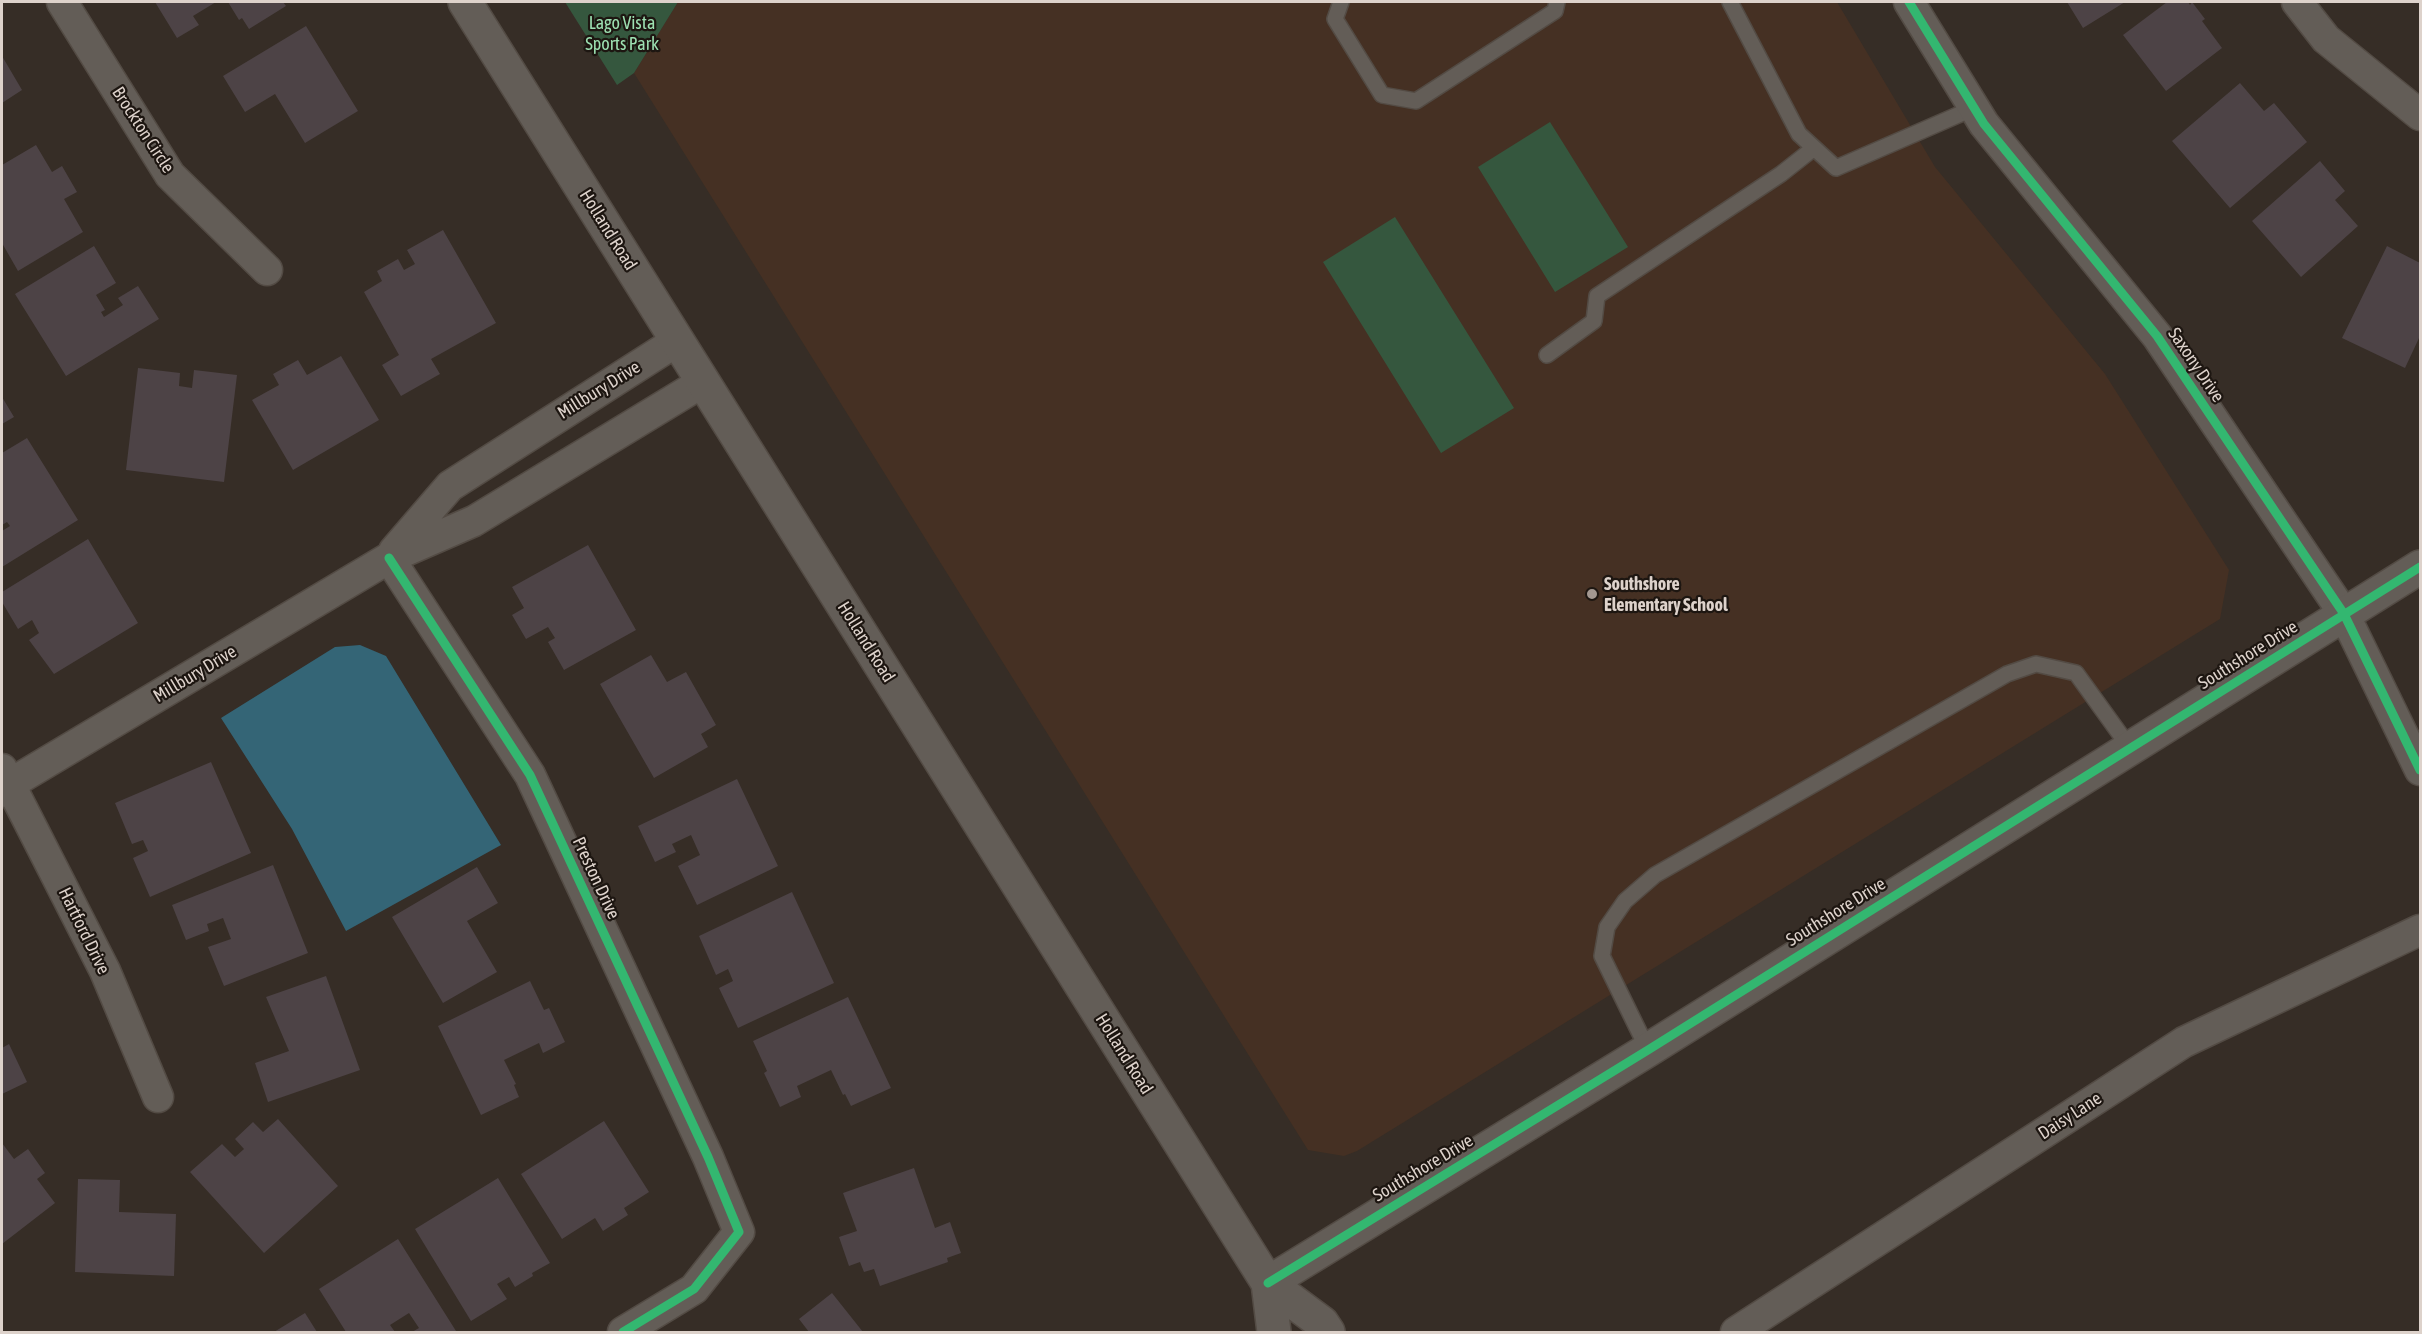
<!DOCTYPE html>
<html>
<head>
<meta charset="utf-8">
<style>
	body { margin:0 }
	#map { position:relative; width:2422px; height:1334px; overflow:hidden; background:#362d26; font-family:"Asap Condensed",sans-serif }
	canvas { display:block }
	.frame { position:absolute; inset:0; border:3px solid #ddd2cb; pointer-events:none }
</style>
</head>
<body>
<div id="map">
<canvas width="2422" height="1334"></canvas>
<div class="frame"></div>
</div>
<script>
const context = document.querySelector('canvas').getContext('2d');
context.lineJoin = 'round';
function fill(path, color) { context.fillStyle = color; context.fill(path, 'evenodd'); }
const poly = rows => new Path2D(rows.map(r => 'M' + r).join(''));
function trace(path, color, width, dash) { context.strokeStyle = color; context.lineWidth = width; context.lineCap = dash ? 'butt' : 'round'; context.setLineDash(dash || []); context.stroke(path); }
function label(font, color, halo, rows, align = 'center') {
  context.font = font + ' "Asap Condensed",sans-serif'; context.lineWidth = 4.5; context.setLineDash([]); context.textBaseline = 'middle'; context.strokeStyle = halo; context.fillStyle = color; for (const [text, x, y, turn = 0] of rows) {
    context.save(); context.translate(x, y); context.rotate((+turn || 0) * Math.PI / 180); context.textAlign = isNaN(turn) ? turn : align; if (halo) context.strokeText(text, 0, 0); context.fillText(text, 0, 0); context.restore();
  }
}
fill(poly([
	[678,2,1837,2,1935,167,2105,374,2229,570,2220,619,1357,1151,1344,1156,1308,1150,634,73]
]), '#453023');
fill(poly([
	[565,2,678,2,634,73,617,85],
	[1550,122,1628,247,1555,292,1478,167],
	[1395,217,1514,408,1441,453,1323,262]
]), '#35573e');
fill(poly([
	[360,645,386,656,501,845,346,931,292,829,221,718,335,647]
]), '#346576');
fill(poly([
	[155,2,216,2,193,16,199,25,177,38],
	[228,2,283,2,286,6,249,29,242,18,239,20],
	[2067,2,2125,2,2083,28],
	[2167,2,2188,2,2190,5,2192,2,2205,19,2202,21,2222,48,2166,91,2123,35],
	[306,26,358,111,305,143,275,94,245,112,223,76],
	[2,56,22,90,2,103],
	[2240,83,2264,111,2274,103,2307,142,2230,208,2172,141],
	[36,145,52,172,62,166,77,192,64,199,83,232,18,271,2,243,2,165],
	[2320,161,2345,191,2335,200,2358,226,2301,277,2252,221],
	[443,230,496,323,431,359,440,374,401,396,382,365,399,355,364,292,382,281,377,271,398,259,404,270,415,264,407,250],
	[94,246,116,283,96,295,105,310,101,312,104,317,123,305,118,298,138,286,159,319,66,376,15,294],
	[2387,246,2420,263,2419,273,2420,274,2420,336,2405,368,2342,338],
	[341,356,379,420,293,470,252,400,279,385,273,374,298,360,307,375],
	[138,368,180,373,179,386,192,388,194,370,237,375,224,482,126,470],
	[2,397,14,417,2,424],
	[27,438,78,520,2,567,2,531,10,526,7,522,2,525,2,453],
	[88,539,138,623,54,674,29,640,39,633,32,620,18,629,2,602,2,592],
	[588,545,636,630,564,670,548,642,555,638,548,627,526,639,512,615,524,608,512,587],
	[651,655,667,682,686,672,716,725,701,734,708,747,654,778,600,684],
	[211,762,251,853,150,897,133,858,148,851,143,840,132,844,115,803],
	[737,779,778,866,697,905,678,866,700,855,691,835,672,844,676,852,655,862,638,826],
	[273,865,308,953,224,986,208,947,231,939,223,918,207,924,209,931,186,940,172,905],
	[477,867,498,903,467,921,497,972,443,1003,392,917],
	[792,892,834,983,738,1028,719,988,733,981,728,969,716,975,699,936],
	[326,976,360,1070,268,1102,255,1063,289,1051,266,997],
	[530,981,544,1010,549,1008,565,1042,543,1053,539,1043,504,1060,516,1084,514,1085,519,1097,481,1115,438,1026],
	[848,997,891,1088,851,1106,845,1094,843,1095,831,1070,797,1086,801,1097,780,1107,764,1073,767,1071,753,1041],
	[9,1044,27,1082,2,1094,2,1048],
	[278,1119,338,1186,264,1253,190,1172,222,1144,235,1157,244,1149,235,1139,253,1122,263,1132],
	[604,1121,649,1192,624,1208,628,1215,603,1231,595,1218,562,1239,521,1174],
	[2,1143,14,1159,28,1149,45,1173,37,1179,55,1203,2,1244],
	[914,1168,935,1228,950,1222,961,1253,947,1258,948,1262,880,1286,874,1269,864,1272,860,1262,849,1266,839,1237,857,1231,843,1193],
	[498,1178,550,1263,532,1273,533,1276,515,1287,509,1277,497,1284,507,1299,471,1321,415,1229],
	[78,1179,120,1180,119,1212,176,1214,174,1276,75,1272],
	[398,1239,456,1331,454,1332,412,1332,419,1328,409,1313,390,1325,395,1332,346,1332,319,1289],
	[832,1293,863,1332,809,1332,799,1319],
	[305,1313,317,1332,274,1332]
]), '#4d4346');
const service = poly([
	[1341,2,1335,19,1382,95,1416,101,1555,11,1557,2],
	[1730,2,1799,134,1836,168,1974,108],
	[1547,355,1594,321,1597,296,1781,174,1814,148],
	[1648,1050,1602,956,1607,927,1625,901,1655,875,2007,674,2036,664,2076,673,2130,748]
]);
const minor = poly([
	[62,2,170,175,267,270],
	[1909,2,1984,124,2157,336,2344,614,2420,770],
	[2297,2,2326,39,2420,115],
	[394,551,450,486,677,341],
	[389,558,530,775,708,1157,739,1232,694,1289,623,1332],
	[2,769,105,971,158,1097],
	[2,792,10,784,389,558,474,521,703,382],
	[1736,1332,2184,1042,2420,930]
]);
const tertiary = poly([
	[1268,1283,1648,1050,2420,567]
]);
const secondary = poly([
	[465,2,1268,1283,1322,1323,1328,1332],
	[1268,1283,1274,1332]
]);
trace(service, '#534b44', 18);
trace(minor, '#534b44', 33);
trace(tertiary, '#534b44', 36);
trace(secondary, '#534b44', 36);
trace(service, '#635d57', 15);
trace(minor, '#635d57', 30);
trace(tertiary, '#635d57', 33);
trace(secondary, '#635d57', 33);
trace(poly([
	[1909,2,1984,124,2157,336,2344,614,2420,770],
	[389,558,530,775,708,1157,739,1232,694,1289,623,1332],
	[1268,1283,1648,1050,2420,567]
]), '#33b770', 9);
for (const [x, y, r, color] of [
	[1592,594,6,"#a39891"]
]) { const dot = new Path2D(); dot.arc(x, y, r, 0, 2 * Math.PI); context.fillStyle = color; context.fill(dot); trace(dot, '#1d1611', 2); }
label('18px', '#9de1b2', '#1d1611', [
	["Lago Vista",622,23],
	["Sports Park",622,44]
]);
label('18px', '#ddd2cb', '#1d1611', [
	["Brockton Circle",143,130,57],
	["Holland Road",608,230,58],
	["Saxony Drive",2196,365,56],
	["Millbury Drive",599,390,-32],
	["Holland Road",866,642,58],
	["Southshore Drive",2248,655,-32],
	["Millbury Drive",195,674,-31],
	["Preston Drive",596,878,65],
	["Southshore Drive",1836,912,-32],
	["Hartford Drive",84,931,64],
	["Holland Road",1124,1054,58],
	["Daisy Lane",2070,1116,-33],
	["Southshore Drive",1423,1168,-31]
]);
label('bold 18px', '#ddd2cb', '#1d1611', [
	["Southshore",1604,584],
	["Elementary School",1604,605]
], 'left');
</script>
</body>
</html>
